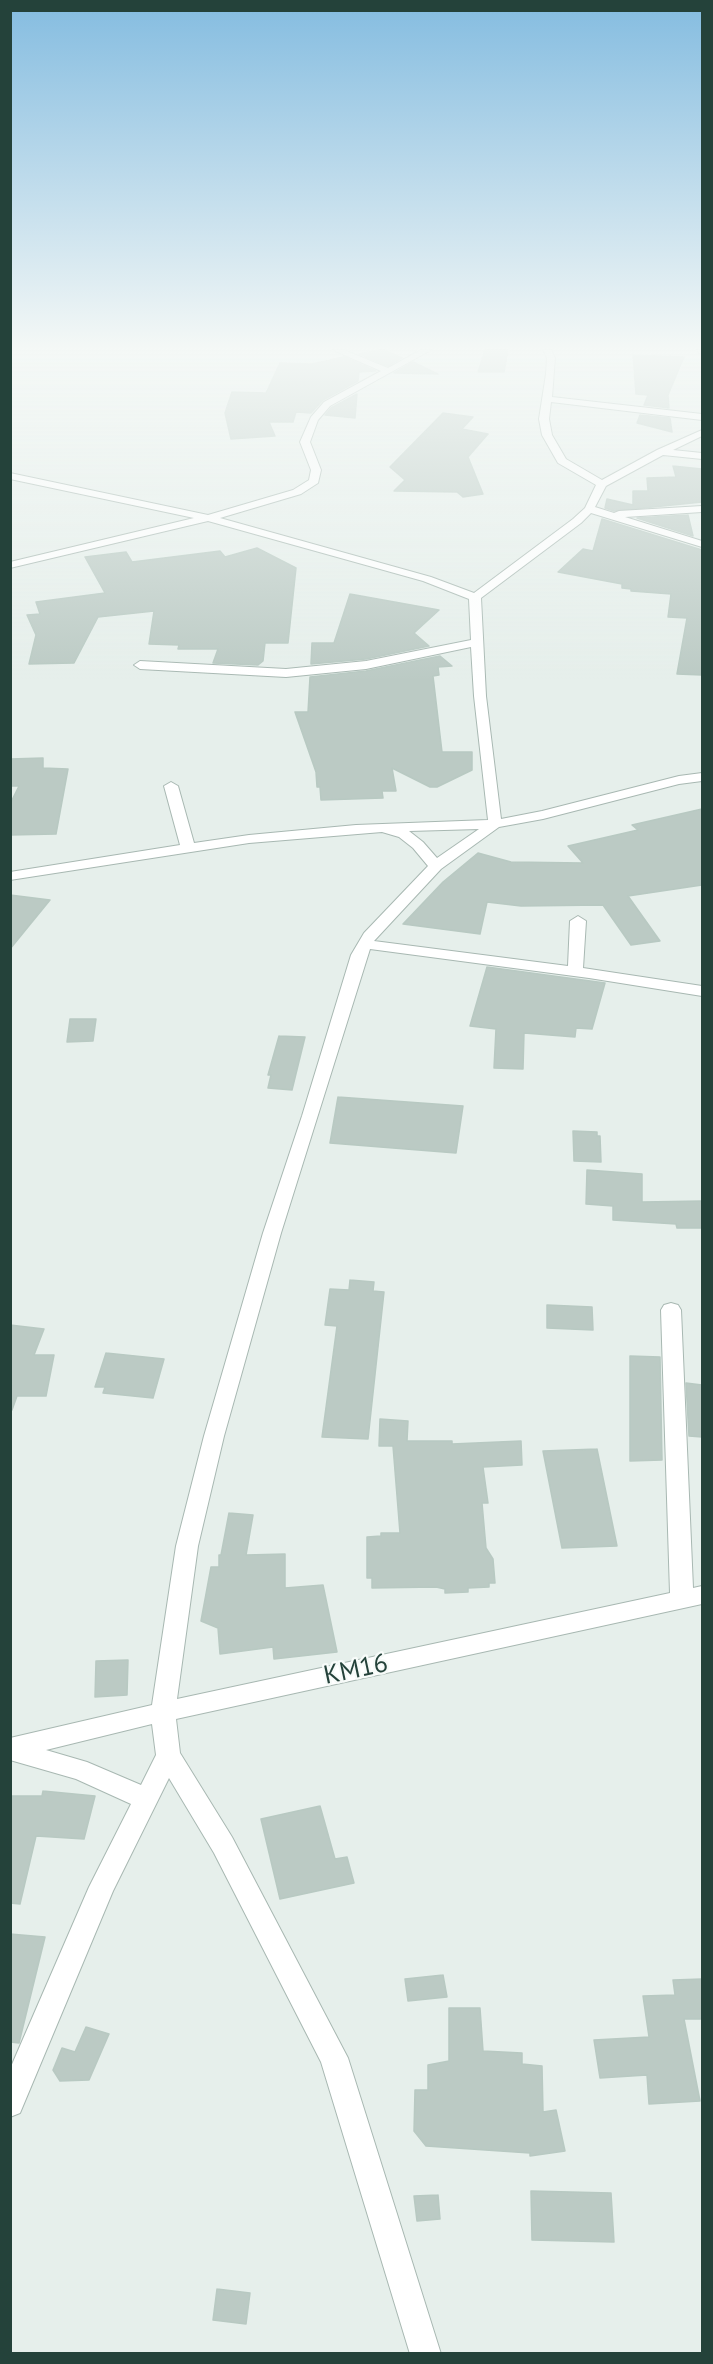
<!DOCTYPE html>
<html>
<head>
<meta charset="utf-8">
<style>
	body { margin:0 }
	#map { position:relative; width:713px; height:2364px; overflow:hidden; background:#e6efeb; font-family:"PT Sans",sans-serif }
	canvas { display:block }
	.frame { position:absolute; inset:0; border:12px solid #24423a; pointer-events:none }
</style>
</head>
<body>
<div id="map">
<canvas width="713" height="2364"></canvas>
<div class="frame"></div>
</div>
<script>
const context = document.querySelector('canvas').getContext('2d');
context.lineJoin = 'round';
function fill(path, color) { context.fillStyle = color; context.fill(path, 'evenodd'); }
const poly = rows => new Path2D(rows.map(r => 'M' + r).join(''));
function trace(path, color, width, dash) { context.strokeStyle = color; context.lineWidth = width; context.lineCap = dash ? 'butt' : 'round'; context.setLineDash(dash || []); context.stroke(path); }
function label(font, color, halo, rows, align = 'center') {
  context.font = font + ' "PT Sans",sans-serif'; context.lineWidth = 4.5; context.setLineDash([]); context.textBaseline = 'middle'; context.strokeStyle = halo; context.fillStyle = color; for (const [text, x, y, turn = 0] of rows) {
    context.save(); context.translate(x, y); context.rotate((+turn || 0) * Math.PI / 180); context.textAlign = isNaN(turn) ? turn : align; if (halo) context.strokeText(text, 0, 0); context.fillText(text, 0, 0); context.restore();
  }
}
const building = poly([
	[378,350,385,350,402,358,388,366,359,354,378,350],
	[485,350,508,350,504,372,478,372,485,350],
	[633,355,684,357,668,395,669,408,644,405,648,395,636,394,633,355],
	[344,357,376,371,359,372,358,381,323,400,311,413,296,412,293,422,269,422,275,436,231,439,225,413,232,392,266,393,280,363,312,364,344,357],
	[413,362,438,374,394,373,413,362],
	[357,394,355,418,325,415,331,408,357,394],
	[443,413,473,417,462,429,488,434,468,457,483,494,463,497,457,492,394,491,405,480,390,467,443,413],
	[640,415,670,418,672,432,637,423,640,415],
	[673,466,702,469,702,502,614,511,605,508,607,499,633,505,633,491,648,491,647,478,676,477,673,466],
	[688,515,693,536,637,518,688,515],
	[602,519,702,550,702,675,677,674,687,618,668,617,671,594,631,591,631,589,622,588,622,584,558,572,583,549,593,551,602,519],
	[257,548,296,568,288,643,265,643,263,661,258,665,213,663,218,649,178,649,179,645,149,644,154,611,98,617,74,663,29,664,36,635,27,615,40,614,36,602,105,593,85,557,126,552,132,562,220,551,225,557,257,548],
	[350,594,439,610,414,633,429,646,366,659,311,664,312,643,334,643,350,594],
	[440,656,452,666,438,667,439,675,433,676,442,752,472,752,472,770,437,787,430,787,392,768,396,791,382,791,383,798,321,800,320,787,317,787,316,772,295,712,308,712,310,677,366,671,440,656],
	[43,758,43,768,68,769,56,834,10,835,10,804,19,786,10,786,10,759,43,758],
	[702,809,702,885,628,896,660,941,631,945,603,905,521,906,487,902,480,934,403,924,443,882,478,853,511,862,583,863,568,846,638,830,632,825,702,809],
	[10,895,50,900,10,949,10,895],
	[487,967,605,983,592,1029,576,1028,575,1037,524,1033,523,1069,494,1068,496,1029,470,1026,487,967],
	[70,1019,96,1019,93,1041,67,1042,70,1019],
	[279,1036,305,1037,292,1090,268,1088,271,1075,268,1075,279,1036],
	[338,1097,463,1106,456,1153,330,1143,338,1097],
	[573,1131,597,1132,597,1136,600,1136,601,1162,574,1161,573,1131],
	[587,1170,642,1174,642,1202,702,1201,702,1228,677,1228,676,1224,613,1220,613,1206,586,1204,587,1170],
	[350,1280,374,1282,373,1291,384,1292,368,1439,322,1437,337,1326,325,1325,330,1289,349,1290,350,1280],
	[547,1305,592,1307,593,1330,547,1328,547,1305],
	[10,1325,44,1329,34,1355,54,1355,46,1396,17,1396,12,1410,10,1325],
	[106,1353,164,1359,153,1398,103,1393,105,1387,95,1387,106,1353],
	[630,1356,660,1357,662,1460,630,1461,630,1356],
	[686,1383,702,1385,702,1437,689,1436,686,1383],
	[380,1419,408,1421,407,1441,452,1441,452,1444,521,1441,522,1465,483,1467,488,1503,482,1503,486,1548,493,1559,495,1583,489,1583,489,1587,468,1588,468,1592,445,1593,445,1589,436,1587,372,1588,372,1578,367,1578,367,1537,381,1536,381,1533,400,1533,393,1446,379,1446,380,1419],
	[597,1449,617,1546,562,1548,543,1451,597,1449],
	[229,1513,253,1515,246,1555,285,1554,285,1588,323,1585,337,1652,274,1659,273,1647,220,1654,218,1628,201,1621,211,1567,219,1567,219,1555,221,1555,229,1513],
	[128,1660,127,1695,95,1697,96,1661,128,1660],
	[43,1791,95,1796,84,1839,36,1836,20,1904,10,1903,10,1796,42,1796,43,1791],
	[320,1806,335,1859,347,1857,354,1883,280,1899,261,1819,320,1806],
	[10,1934,45,1937,19,2043,10,2042,10,1934],
	[443,1975,447,1997,408,2001,405,1979,443,1975],
	[702,1979,702,2019,684,2019,700,2101,649,2104,647,2075,600,2078,594,2040,649,2037,643,1996,675,1995,673,1980,702,1979],
	[449,2008,480,2008,483,2051,522,2053,522,2064,542,2066,543,2112,556,2110,565,2151,530,2156,530,2153,426,2146,414,2131,415,2090,428,2090,428,2065,449,2061,449,2008],
	[86,2027,109,2034,89,2080,60,2081,53,2070,62,2048,75,2052,86,2027],
	[531,2191,611,2193,614,2242,532,2240,531,2191],
	[438,2195,440,2219,417,2221,414,2196,438,2195],
	[217,2289,250,2293,246,2324,213,2320,217,2289]
]);
fill(building, '#bbcac4');
trace(building, '#b8c9c2', 1.5);
const minor = poly([
	[333,350,344,350,388,368,421,350,431,350,330,406,318,420,310,442,321,470,318,483,301,494,220,518,431,577,474,593,573,519,585,508,596,485,558,463,542,435,539,419,546,374,547,358,543,350,551,350,555,358,552,397,702,414,702,420,551,402,549,419,552,435,566,459,602,480,657,450,702,430,702,436,673,450,702,453,702,459,663,455,606,486,595,507,614,513,619,511,702,506,702,512,625,517,702,541,702,547,591,513,581,523,481,598,486,696,501,819,542,811,679,776,702,773,702,781,679,784,543,819,499,827,441,869,374,941,568,966,570,921,578,916,586,921,583,968,702,986,702,996,589,978,370,949,281,1233,224,1436,198,1546,177,1699,670,1593,661,1310,664,1305,671,1303,678,1305,681,1310,693,1588,702,1586,702,1604,176,1719,180,1753,232,1837,348,2058,441,2354,410,2354,321,2062,214,1853,169,1778,113,1891,20,2113,10,2117,10,2069,89,1887,131,1804,76,1779,10,1760,10,1738,152,1705,176,1546,204,1436,263,1233,302,1116,351,955,364,933,428,866,413,848,399,837,382,832,249,843,10,880,10,872,180,845,164,786,171,782,178,786,194,843,249,835,356,825,488,820,474,696,471,647,366,669,286,677,140,669,134,665,140,661,286,669,366,661,471,640,469,599,423,581,208,521,10,568,10,562,194,518,10,479,10,473,208,515,293,490,309,480,311,470,300,442,311,417,324,402,381,371,333,350],
	[479,829,437,858,423,842,409,831,479,829],
	[152,1724,156,1755,141,1785,87,1762,46,1750,152,1724],
	[697,350,702,350,702,354,699,353,697,350]
]);
trace(minor, '#a8b8b2', 2);
fill(minor, '#fff');
const sky = context.createLinearGradient(0, 0, 0, 681);
sky.addColorStop(0, '#84bce0');
sky.addColorStop(0.51, '#f4f8f6');
sky.addColorStop(1, '#f4f8f600');
context.fillStyle = sky;
context.fillRect(0, 0, 713, 681);
label('26px', '#24423a', '#f7fbf9', [
	["KM16",356,1670,-12]
]);
</script>
</body>
</html>
